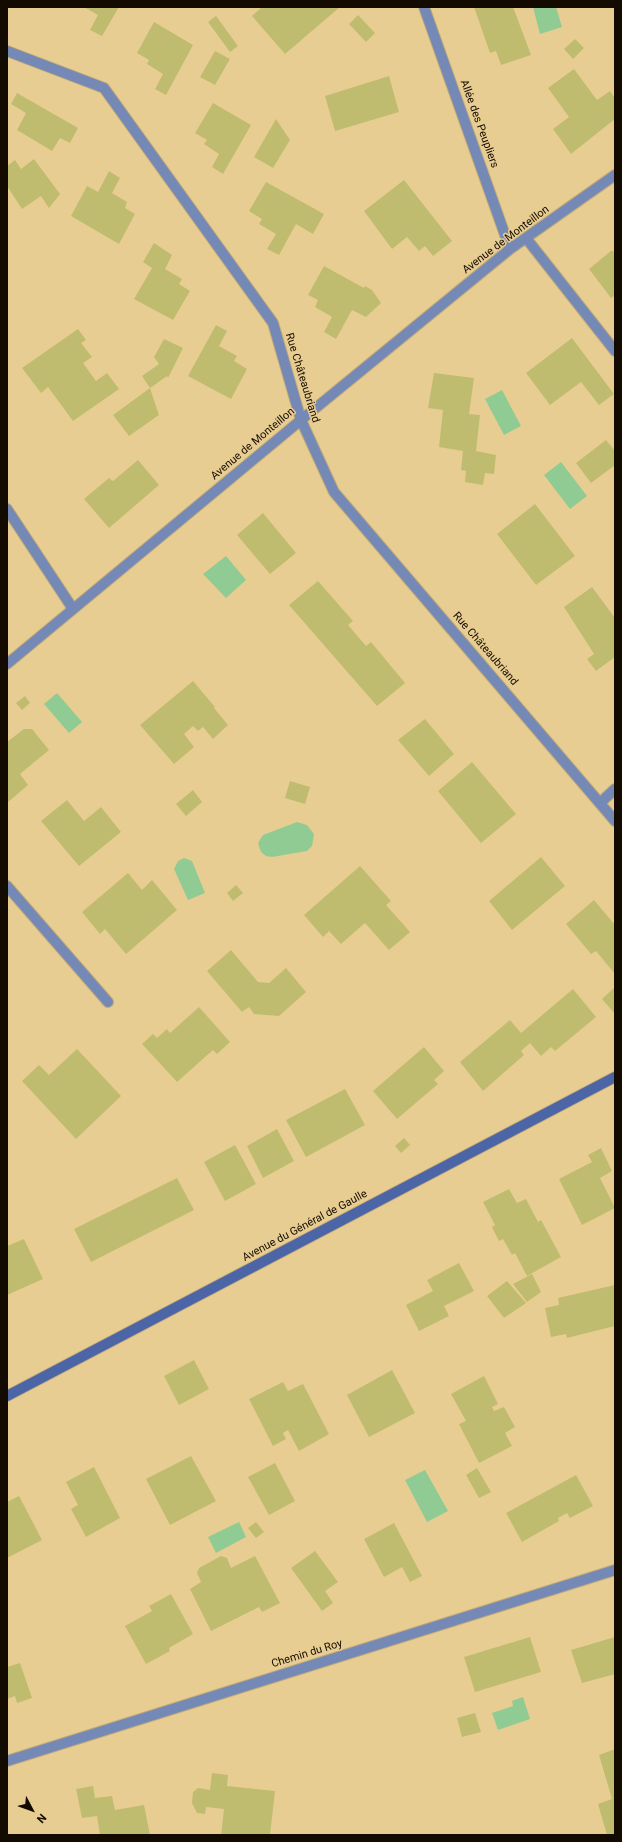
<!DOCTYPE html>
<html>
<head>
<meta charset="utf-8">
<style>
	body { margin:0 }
	#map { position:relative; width:622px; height:1842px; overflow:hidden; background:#e8cd92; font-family:Roboto,sans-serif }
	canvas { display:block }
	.frame { position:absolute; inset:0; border:8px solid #140b00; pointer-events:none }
	.north { position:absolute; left:12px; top:1790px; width:40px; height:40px; -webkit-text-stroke:3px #e8cd92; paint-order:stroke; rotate:131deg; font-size:11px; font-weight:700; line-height:16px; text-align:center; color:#140b00 }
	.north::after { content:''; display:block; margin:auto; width:14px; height:18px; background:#140b00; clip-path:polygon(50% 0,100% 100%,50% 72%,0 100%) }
</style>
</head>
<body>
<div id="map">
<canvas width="622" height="1842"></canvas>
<div class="frame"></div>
<div class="north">N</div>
</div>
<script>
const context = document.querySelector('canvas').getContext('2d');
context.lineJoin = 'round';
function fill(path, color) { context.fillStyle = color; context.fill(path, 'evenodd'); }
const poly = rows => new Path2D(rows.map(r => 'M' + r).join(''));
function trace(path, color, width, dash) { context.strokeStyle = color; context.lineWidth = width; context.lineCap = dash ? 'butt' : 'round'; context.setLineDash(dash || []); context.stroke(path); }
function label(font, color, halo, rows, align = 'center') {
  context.font = font + ' Roboto,sans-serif'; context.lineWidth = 3; context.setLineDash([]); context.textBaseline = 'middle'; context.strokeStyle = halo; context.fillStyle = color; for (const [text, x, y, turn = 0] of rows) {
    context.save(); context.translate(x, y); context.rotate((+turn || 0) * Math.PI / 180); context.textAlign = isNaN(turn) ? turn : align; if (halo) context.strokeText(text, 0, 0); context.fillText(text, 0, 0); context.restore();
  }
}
fill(poly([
	[533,7,556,7,562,27,540,34],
	[502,390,521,426,504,435,485,399],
	[561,462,587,496,570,509,544,475],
	[226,556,246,580,226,598,203,574],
	[57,693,82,722,69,733,44,704],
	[297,822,307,825,314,834,312,846,307,851,272,857,266,856,261,852,258,843,263,835],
	[184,858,192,861,205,893,188,900,174,869,178,861],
	[425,1470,448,1511,427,1522,405,1480],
	[239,1522,246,1537,216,1553,208,1537],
	[523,1697,530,1719,498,1730,492,1713,513,1706,512,1701]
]), '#8fcb93');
fill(poly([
	[84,7,119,7,102,36,90,30,98,15],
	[262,7,340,7,285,54,252,16],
	[474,7,513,7,531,55,501,65,496,51,490,53],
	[358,15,375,33,366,42,349,24],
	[216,16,238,46,230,52,208,22],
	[154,22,193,45,166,95,155,89,163,74,147,64,149,60,137,53],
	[575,39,584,48,573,59,564,49],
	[215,51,230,59,215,85,200,77],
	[574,69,597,100,610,91,615,98,615,119,571,154,553,129,569,117,548,88],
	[389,76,399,112,335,131,325,96],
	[17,93,78,128,70,143,60,138,52,151,17,130,26,113,11,104],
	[213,103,251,125,223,174,212,167,219,154,204,144,207,140,195,133],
	[276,119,290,140,273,168,254,157],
	[34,159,60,194,49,208,41,196,22,209,7,186,7,166,15,160,21,169],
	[109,171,120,178,112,193,127,202,125,208,135,214,119,244,71,216,87,186,98,192],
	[404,180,452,241,433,256,425,246,419,251,407,237,392,249,364,211],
	[266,182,324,214,313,234,296,224,279,255,267,249,276,234,259,224,262,219,249,211],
	[154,243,172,255,165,269,182,279,179,284,190,291,173,320,134,299,152,268,143,262],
	[612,250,615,253,615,295,611,298,589,269],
	[324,266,364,288,365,286,372,290,381,303,366,317,352,310,336,339,324,332,332,317,315,307,318,300,308,295],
	[216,325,227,331,219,346,237,356,234,361,247,369,231,399,188,376],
	[78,329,86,340,81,343,92,357,83,363,96,381,107,373,119,389,73,421,48,387,41,393,22,368],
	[572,338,614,394,599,405,581,382,550,405,526,373],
	[164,339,183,348,168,378,167,376,150,388,142,376,159,364,154,357],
	[434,373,474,378,469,414,480,415,476,451,496,455,494,474,485,473,483,485,465,482,466,471,461,470,463,451,439,447,443,410,428,408],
	[150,388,159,415,129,436,113,415],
	[606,440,615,451,615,465,591,483,576,463],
	[138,460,159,485,109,528,84,499,109,478,113,481],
	[535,504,575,556,536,585,497,534],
	[263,513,296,553,270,574,237,535],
	[318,581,353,621,348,625,366,646,371,642,405,683,377,706,289,605],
	[592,587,615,618,615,657,596,671,587,659,594,654,564,607],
	[193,681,215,707,214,708,228,725,213,739,203,727,198,731,193,726,184,734,194,747,174,764,140,725],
	[25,696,30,703,22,710,16,703],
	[425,719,454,754,429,776,398,740],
	[24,729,32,729,49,750,20,774,28,785,7,803,7,742],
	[472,762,516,814,481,843,438,791],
	[290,781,310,787,305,804,285,798],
	[193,790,202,802,186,816,176,804],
	[67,800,84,821,101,807,121,832,79,866,41,821],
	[541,857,565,886,512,930,489,901],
	[360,866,391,901,386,905,410,932,389,950,365,923,341,944,329,931,323,937,304,915],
	[128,873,142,890,152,880,177,910,126,954,105,929,100,934,82,912],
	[236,885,243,893,233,901,227,893],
	[594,900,615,925,615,974,596,951,591,954,566,924],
	[231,950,258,982,269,983,286,968,306,992,279,1016,254,1014,249,1007,242,1012,207,971],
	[615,987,615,1014,602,999],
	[573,989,596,1017,555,1051,551,1047,541,1056,530,1043,521,1051,524,1055,483,1091,460,1062,510,1020,521,1033],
	[199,1007,230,1042,217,1054,213,1050,177,1082,142,1044,153,1034,157,1038,167,1029,170,1033],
	[424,1047,444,1071,434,1080,438,1084,397,1119,373,1091],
	[77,1049,121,1096,76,1139,22,1081,39,1065,49,1075],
	[345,1089,365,1125,306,1157,286,1120],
	[277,1129,294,1161,263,1178,247,1146],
	[404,1138,410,1145,401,1153,395,1146],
	[235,1145,256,1184,225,1201,204,1162],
	[601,1148,612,1171,600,1178,615,1208,582,1225,559,1179,592,1162,588,1155],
	[177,1178,194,1210,91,1262,74,1229],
	[509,1189,517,1203,526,1199,538,1222,541,1220,561,1257,527,1276,515,1253,512,1255,503,1239,499,1241,492,1227,495,1225,483,1202],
	[24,1239,43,1279,7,1295,7,1246],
	[459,1263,474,1291,444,1306,449,1316,419,1331,406,1305,433,1291,427,1280],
	[532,1274,541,1292,527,1302,513,1284],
	[507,1281,526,1303,504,1318,487,1296],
	[615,1285,615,1326,567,1338,566,1334,551,1337,545,1308,559,1305,558,1298],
	[194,1360,209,1389,179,1405,164,1376],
	[392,1370,415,1413,369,1437,347,1395],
	[484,1376,498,1404,492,1407,494,1411,504,1407,515,1427,505,1433,512,1446,479,1463,459,1424,466,1421,451,1394],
	[283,1382,288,1391,303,1384,329,1434,299,1451,288,1430,283,1433,286,1439,273,1446,249,1399],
	[191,1456,216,1501,170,1525,146,1479],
	[275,1463,295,1501,269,1515,248,1477],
	[94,1467,120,1518,86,1537,71,1509,78,1505,66,1482],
	[477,1468,491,1492,479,1498,466,1475],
	[576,1475,593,1506,570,1518,567,1513,558,1518,559,1521,522,1542,506,1513],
	[19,1496,42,1540,7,1558,7,1502],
	[256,1522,264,1532,256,1538,248,1528],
	[394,1523,422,1576,410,1582,402,1567,384,1577,364,1539],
	[315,1551,338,1582,325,1591,333,1603,322,1611,291,1568],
	[221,1556,227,1558,231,1568,255,1556,280,1603,262,1612,259,1607,211,1631,190,1589,201,1582,197,1573,199,1568],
	[171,1594,193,1634,169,1648,170,1651,146,1664,125,1626,152,1611,149,1606],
	[530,1637,541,1672,475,1692,464,1657],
	[615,1637,615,1674,582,1683,571,1650],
	[20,1663,32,1698,17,1703,15,1696,7,1699,7,1667],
	[475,1713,481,1732,462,1737,457,1718],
	[615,1749,615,1835,607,1835,598,1804,612,1799,599,1755],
	[212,1773,228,1775,227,1786,275,1791,270,1835,221,1835,224,1809,206,1807,205,1814,197,1813,192,1803,193,1792,198,1788,210,1790],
	[93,1786,95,1798,112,1796,115,1810,144,1805,150,1835,100,1835,97,1816,82,1818,76,1789]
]), '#c0bc6f');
const lane = poly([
	[7,886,108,1002]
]);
const street = poly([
	[424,7,510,249],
	[7,51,104,88,273,323,301,420,334,492,615,821],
	[526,238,615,351],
	[7,509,73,609],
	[7,664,301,420,510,249,615,175],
	[600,803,615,789],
	[7,1761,615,1570]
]);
const secondary = poly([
	[7,1396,615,1077]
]);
trace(lane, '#c2aa78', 12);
trace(street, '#c2aa78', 12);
trace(secondary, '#c2aa78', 12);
trace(lane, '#7589b6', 10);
trace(street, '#7589b6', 10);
trace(secondary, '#4b65a6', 10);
label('11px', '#140b00', '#e8cd92', [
	["Allée des Peupliers",479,124,70],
	["Avenue de Monteillon",506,240,-37],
	["Rue Châteaubriand",302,378,73],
	["Avenue de Monteillon",253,444,-40],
	["Rue Châteaubriand",485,649,49],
	["Avenue du Général de Gaulle",305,1226,-28],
	["Chemin du Roy",307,1654,-17]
]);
</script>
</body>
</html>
